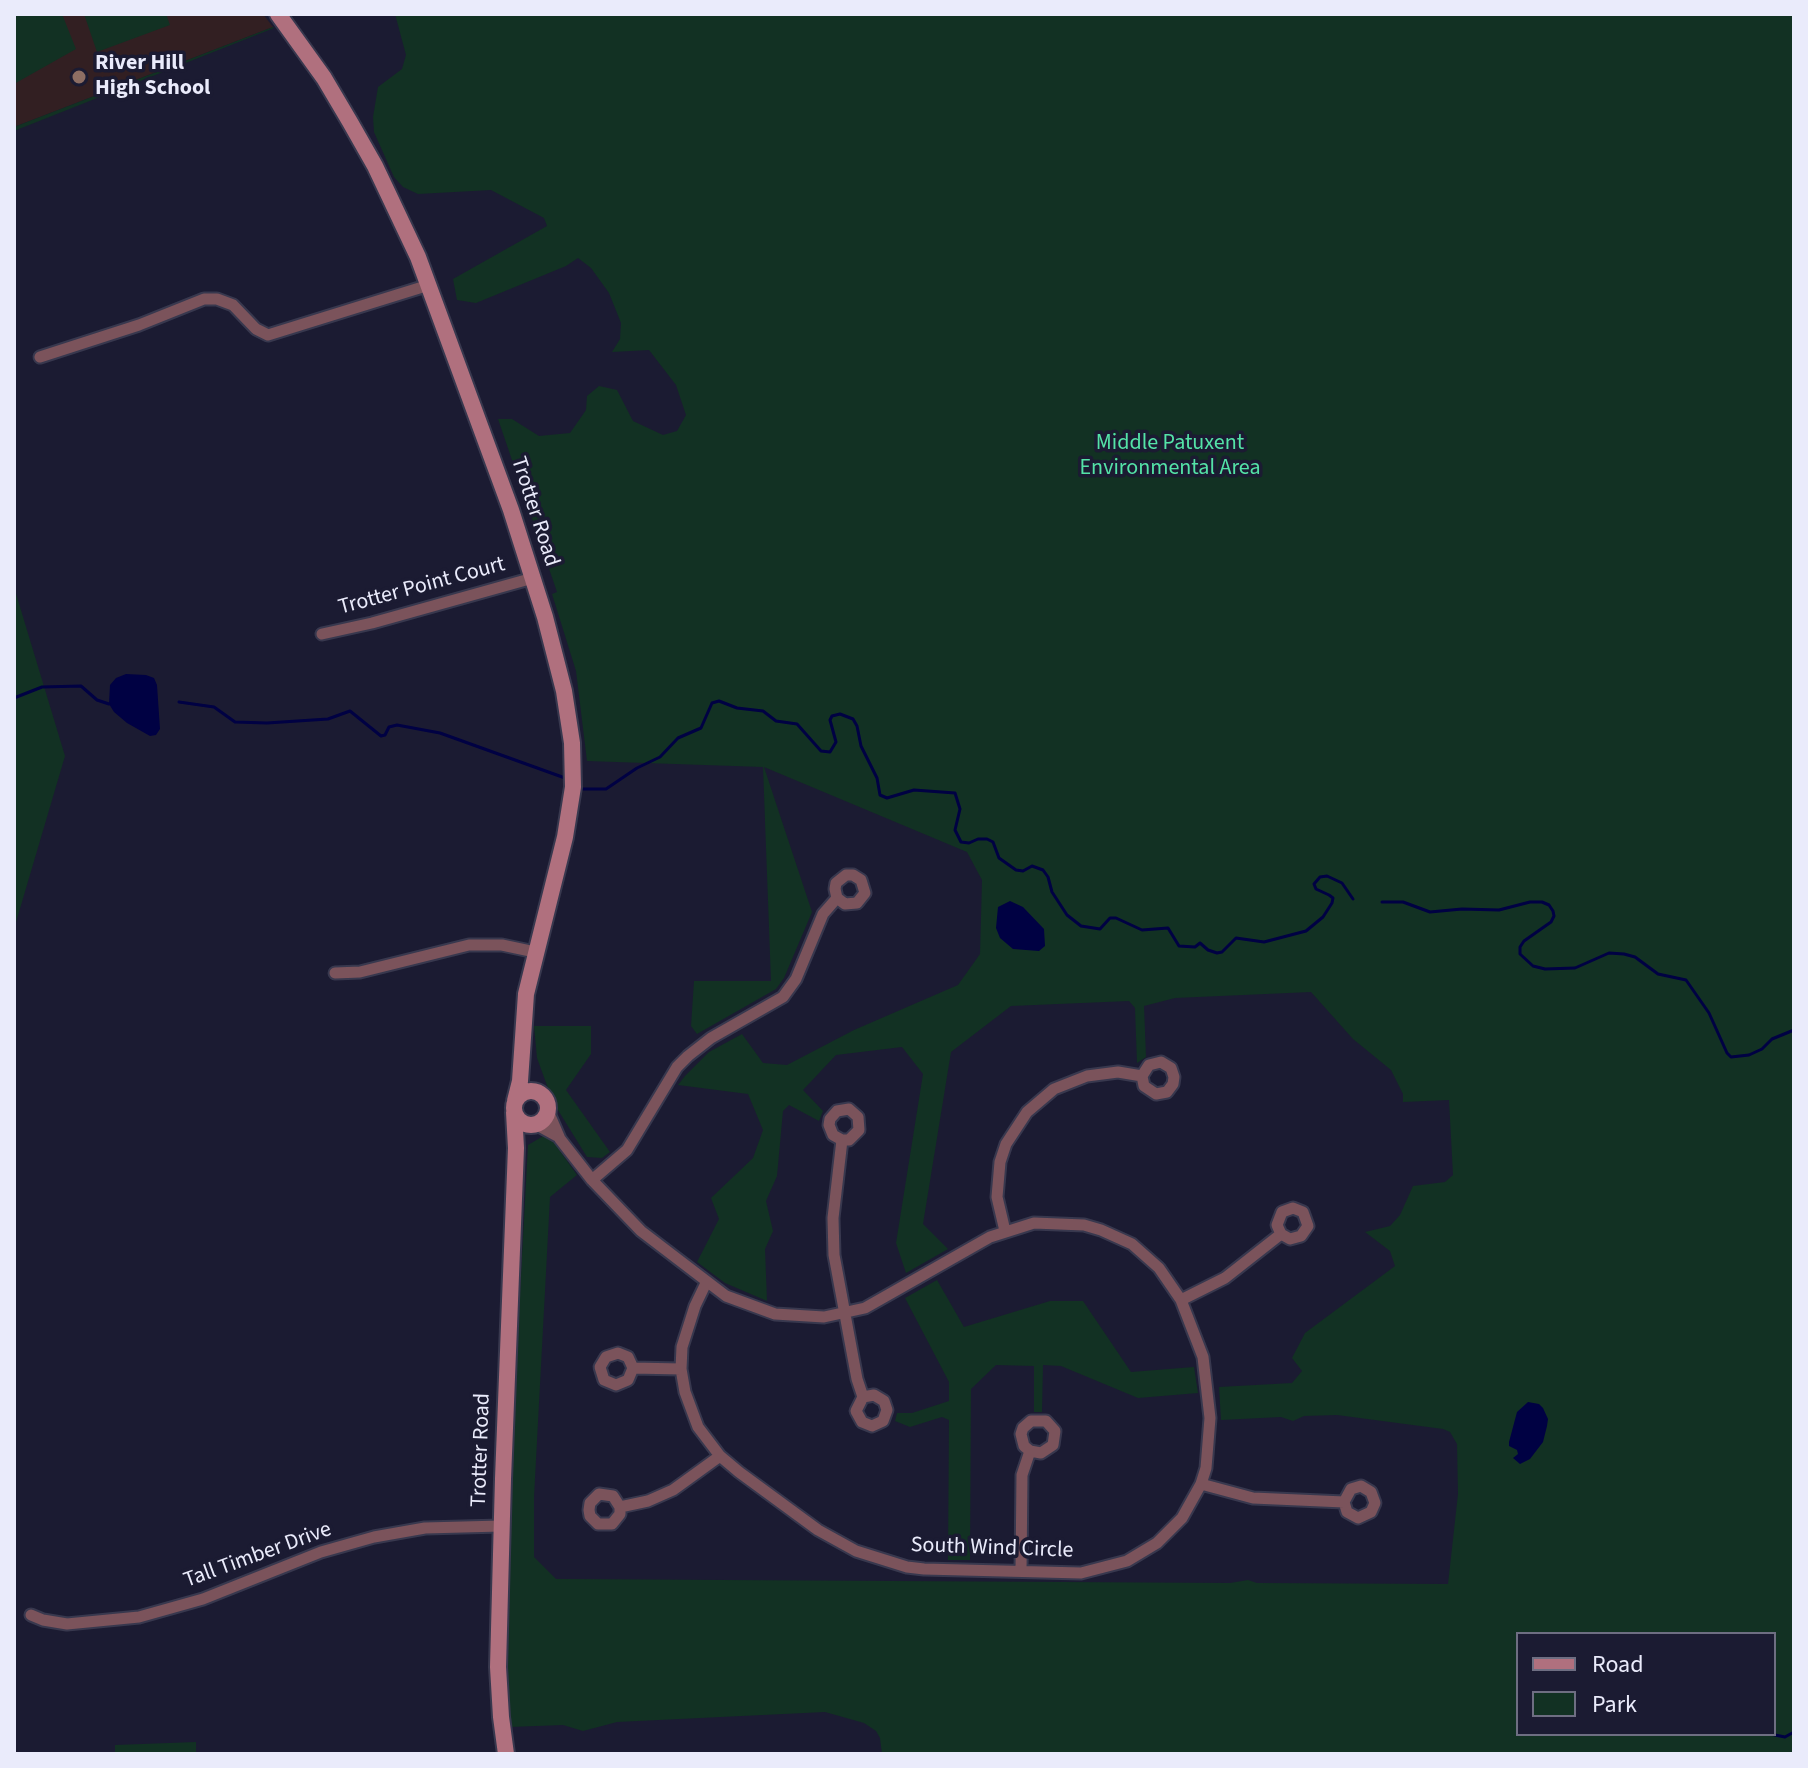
<!DOCTYPE html>
<html>
<head>
<meta charset="utf-8">
<style>
	body { margin:0 }
	#map { position:relative; width:1808px; height:1768px; overflow:hidden; background:#1b1b32; font-family:"Source Sans 3",sans-serif }
	canvas { display:block }
	.frame { position:absolute; inset:0; border:16px solid #eaebfb; pointer-events:none }
	.legend { position:absolute; left:1516px; top:1632px; width:260px; height:104px; box-sizing:border-box; background:#1b1b32; border:2px solid #6e6e82; margin:0; padding:10px 14px; list-style:none; font-size:24px; color:#eaebfb }
	.legend li { display:flex; align-items:center; gap:16px; height:40px }
	.legend b { width:40px; border:2px solid #6e6e82 }
</style>
</head>
<body>
<div id="map">
<canvas width="1808" height="1768"></canvas>
<div class="frame"></div>
<ul class="legend">
<li><b style="height:10px;background:#b0707e"></b>Road</li>
<li><b style="height:22px;background:#123123"></b>Park</li>
</ul>
</div>
<script>
const context = document.querySelector('canvas').getContext('2d');
context.lineJoin = 'round';
function fill(path, color) { context.fillStyle = color; context.fill(path, 'evenodd'); }
const poly = rows => new Path2D(rows.map(r => 'M' + r).join(''));
function trace(path, color, width, dash) { context.strokeStyle = color; context.lineWidth = width; context.lineCap = dash ? 'butt' : 'round'; context.setLineDash(dash || []); context.stroke(path); }
function label(font, color, halo, rows, align = 'center') {
  context.font = font + ' "Source Sans 3",sans-serif'; context.lineWidth = 7; context.setLineDash([]); context.textBaseline = 'middle'; context.strokeStyle = halo; context.fillStyle = color; for (const [text, x, y, turn = 0] of rows) {
    context.save(); context.translate(x, y); context.rotate((+turn || 0) * Math.PI / 180); context.textAlign = isNaN(turn) ? turn : align; if (halo) context.strokeText(text, 0, 0); context.fillText(text, 0, 0); context.restore();
  }
}
fill(poly([
	[14,14,263,14,273,27,14,127]
]), '#321f22');
fill(poly([
	[14,14,62,14,76,49,14,84],
	[84,14,166,14,170,25,97,52],
	[395,14,1794,14,1794,1754,882,1754,880,1738,876,1731,864,1723,825,1712,617,1722,583,1731,563,1725,510,1727,506,1679,509,1497,528,1145,545,1135,550,1137,577,1175,550,1197,534,1497,534,1557,556,1579,1230,1583,1248,1580,1257,1583,1448,1584,1458,1494,1457,1444,1450,1432,1443,1429,1337,1415,1304,1416,1293,1421,1281,1417,1221,1420,1219,1387,1292,1383,1302,1371,1292,1358,1305,1333,1395,1266,1390,1251,1365,1232,1390,1226,1400,1215,1413,1186,1445,1182,1453,1175,1449,1100,1403,1102,1403,1094,1391,1070,1353,1039,1311,992,1175,998,1144,1006,1146,1057,1137,1063,1135,1008,1129,1001,1011,1006,951,1052,923,1224,948,1249,906,1273,896,1243,923,1074,902,1047,836,1055,803,1090,823,1111,819,1121,789,1105,783,1111,777,1176,766,1201,773,1231,765,1249,767,1301,725,1283,697,1262,719,1219,711,1198,753,1158,763,1130,748,1094,678,1085,685,1076,709,1052,742,1034,763,1063,787,1065,854,1030,958,985,980,954,982,880,967,852,764,767,812,912,784,978,776,989,697,1034,691,1026,694,981,771,981,763,767,587,761,576,671,552,594,557,592,498,419,512,419,539,436,570,433,586,410,587,396,599,386,617,390,633,421,663,435,677,431,686,415,676,385,649,350,612,352,620,339,621,323,609,293,591,268,578,258,566,266,476,303,457,300,453,279,547,226,544,218,491,190,418,194,403,187,394,177,374,132,373,117,378,87,402,69,406,55],
	[1518,1634,1774,1634,1774,1734,1518,1734],
	[273,27,274,28,14,131,14,127],
	[14,587,65,756,14,929],
	[534,1026,591,1026,591,1054,566,1090,610,1152,602,1158,587,1157,553,1102,537,1058],
	[937,1280,964,1327,1050,1301,1083,1301,1131,1372,1194,1367,1198,1393,1138,1398,1061,1366,1043,1365,1042,1412,1034,1412,1034,1366,996,1365,971,1389,970,1560,948,1560,949,1420,942,1417,910,1427,895,1421,897,1413,912,1413,949,1401,949,1382,905,1298],
	[196,1742,196,1754,115,1754,115,1745]
]), '#123123');
fill(poly([
	[126,674,146,675,154,678,157,685,160,729,156,735,150,736,127,723,114,712,109,704,110,685,116,678],
	[1010,901,1023,907,1044,929,1045,946,1039,951,1013,949,1000,938,996,928,998,907],
	[1528,1402,1539,1404,1543,1408,1548,1419,1547,1426,1543,1442,1530,1459,1520,1464,1513,1458,1518,1454,1517,1450,1509,1446,1509,1442,1517,1412]
]), '#000143');
trace(poly([
	[14,698,42,687,81,686,97,700,109,704],
	[179,702,214,707,235,722,267,723,328,719,350,711,381,736,385,735,389,727,397,725,440,733,565,778],
	[581,789,606,789,637,768,660,757,678,738,701,728,712,703,719,701,737,708,763,711,776,721,797,724,821,751,830,752,836,742,830,720,832,716,840,714,853,719,857,726,861,746,877,778,880,795,887,798,914,790,955,793,960,809,955,830,961,842,969,843,978,839,987,839,993,842,999,858,1016,870,1023,871,1032,866,1043,870,1048,877,1052,892,1067,915,1081,926,1100,929,1110,918,1116,918,1142,930,1168,928,1179,946,1195,947,1200,943,1208,950,1217,953,1222,952,1236,938,1264,942,1306,931,1323,917,1332,903,1333,898,1329,895,1316,889,1314,884,1320,877,1327,876,1342,883,1353,899],
	[1382,902,1403,902,1430,912,1462,909,1499,910,1530,902,1542,902,1549,905,1553,911,1554,916,1551,922,1524,941,1520,947,1520,954,1533,966,1545,969,1575,968,1609,953,1624,954,1635,957,1658,974,1686,980,1709,1013,1727,1053,1731,1057,1749,1055,1762,1049,1772,1039,1794,1030],
	[1770,1734,1785,1737,1794,1732]
]), '#000143', 3);
const street = poly([
	[40,357,139,325,204,299,217,299,233,305,256,329,268,335,429,285],
	[322,634,372,623,533,578],
	[335,973,360,972,469,945,502,945,535,952],
	[548,1111,560,1139,592,1180,641,1231,726,1296,775,1314,824,1317,865,1308,990,1237,1034,1223,1084,1225,1101,1230,1132,1244,1159,1268,1181,1300,1203,1357,1210,1418,1206,1468,1201,1484,1182,1518,1157,1543,1127,1561,1081,1573,924,1569,907,1567,856,1551,818,1530,739,1472,720,1456,698,1427,685,1392,681,1369,682,1347,695,1306,706,1283],
	[537,1125,557,1136],
	[842,1140,849,1140,859,1130,858,1117,849,1109,837,1111,830,1119,829,1125,833,1135,842,1140,833,1218,834,1255,857,1379,863,1397,874,1395,884,1401,887,1410,883,1421,872,1426,862,1422,856,1411,863,1397],
	[592,1180,627,1150,677,1067,688,1056,711,1038,783,997,796,979,823,914,837,898,835,889,836,883,846,875,853,875,861,880,865,893,857,903,845,904,837,898],
	[1005,1231,997,1197,1000,1162,1006,1144,1027,1112,1054,1089,1087,1076,1118,1072,1142,1076,1149,1065,1161,1062,1171,1068,1174,1077,1173,1084,1167,1092,1156,1094,1144,1086,1142,1076],
	[1181,1300,1225,1278,1281,1234,1290,1239,1301,1236,1308,1226,1303,1212,1293,1208,1282,1212,1277,1225,1281,1234],
	[633,1368,628,1357,618,1353,606,1357,600,1367,604,1380,616,1385,628,1380,633,1368,681,1369],
	[1201,1484,1253,1498,1344,1502,1351,1489,1361,1486,1371,1492,1375,1503,1371,1512,1358,1518,1347,1512,1344,1502],
	[620,1507,613,1496,599,1494,590,1503,589,1510,590,1516,598,1524,612,1524,620,1514,620,1507,648,1501,673,1490,720,1456],
	[1021,1571,1022,1475,1030,1451,1024,1446,1021,1434,1023,1428,1031,1421,1046,1421,1055,1431,1053,1445,1041,1453,1030,1451],
	[31,1615,43,1620,67,1624,139,1617,203,1599,321,1552,374,1537,425,1528,501,1526]
]);
const secondary = poly([
	[278,14,324,78,350,122,375,166,418,257,511,510,545,617,564,691,572,743,573,787,565,837,526,994,520,1081,515,1101],
	'514 1108a17 17 0 1 1 34 0a17 17 0 1 1-34 0Z',
	[506,1754,501,1717,498,1667,503,1479,516,1148,514,1112]
]);
trace(street, '#38384e', 15);
trace(secondary, '#38384e', 20);
trace(street, '#7b535b', 11);
trace(secondary, '#b0707e', 16);
for (const [x, y, r, color] of [
	[79,77,8,"#8d6e63"]
]) { const dot = new Path2D(); dot.arc(x, y, r, 0, 2 * Math.PI); context.fillStyle = color; context.fill(dot); trace(dot, '#1b1b32', 3); }
label('bold 22px', '#eaebfb', '#1b1b32', [
	["River Hill",95,64],
	["High School",95,89]
], 'left');
label('22px', '#54e3a7', '#1b1b32', [
	["Middle Patuxent",1170,444],
	["Environmental Area",1170,469]
]);
label('22px', '#eaebfb', '#1b1b32', [
	["Trotter Road",534,512,72],
	["Trotter Point Court",422,587,-15],
	["Trotter Road",482,1450,-88],
	["South Wind Circle",992,1549,2],
	["Tall Timber Drive",258,1556,-20]
]);
</script>
</body>
</html>
